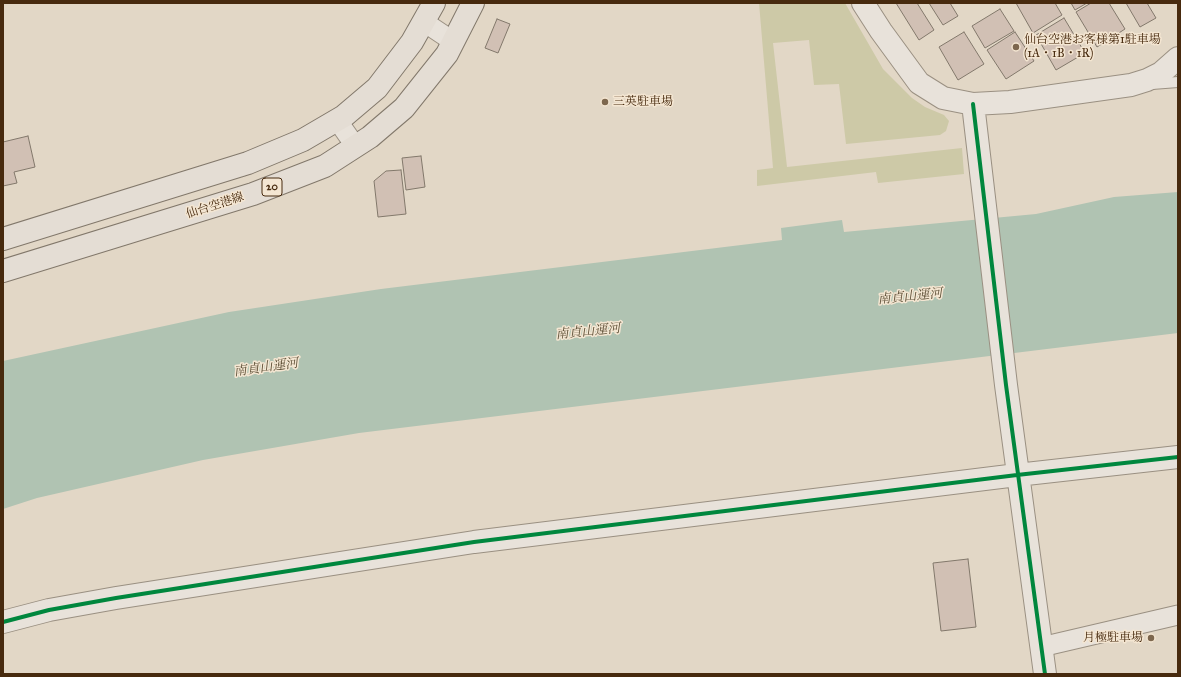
<!DOCTYPE html>
<html>
<head>
<meta charset="utf-8">
<style>
	body { margin:0 }
	#map { position:relative; width:1181px; height:677px; overflow:hidden; background:#e2d7c6; font-family:"IM FELL Great Primer",serif }
	canvas { display:block }
	.frame { position:absolute; inset:0; border:4px solid #472a0e; pointer-events:none }
</style>
</head>
<body>
<div id="map">
<canvas width="1181" height="677"></canvas>
<div class="frame"></div>
</div>
<script>
const context = document.querySelector('canvas').getContext('2d');
context.lineJoin = 'round';
function fill(path, color) { context.fillStyle = color; context.fill(path, 'evenodd'); }
const poly = rows => new Path2D(rows.map(r => 'M' + r).join(''));
function trace(path, color, width, dash) { context.strokeStyle = color; context.lineWidth = width; context.lineCap = dash ? 'butt' : 'round'; context.setLineDash(dash || []); context.stroke(path); }
function label(font, color, halo, rows, align = 'center') {
  context.font = font + ' "IM FELL Great Primer","Noto Serif JP",serif'; context.lineWidth = 3; context.setLineDash([]); context.textBaseline = 'middle'; context.strokeStyle = halo; context.fillStyle = color; for (const [text, x, y, turn = 0] of rows) {
    context.save(); context.translate(x, y); context.rotate((+turn || 0) * Math.PI / 180); context.textAlign = isNaN(turn) ? turn : align; if (halo) context.strokeText(text, 0, 0); context.fillText(text, 0, 0); context.restore();
  }
}
fill(poly([
	[759,3,845,3,883,69,912,98,925,107,944,115,949,121,946,131,940,135,846,144,839,84,814,85,809,40,773,43,787,167,962,148,964,174,878,183,876,172,757,186,757,170,773,168]
]), '#cdc9a7');
fill(poly([
	[1178,192,1178,333,359,433,203,460,37,498,3,509,3,361,229,312,381,289,782,240,781,228,842,220,844,232,1036,214,1114,197]
]), '#b0c3b2');
const building = poly([
	[896,3,917,3,934,30,919,40,896,3],
	[929,3,950,3,958,16,943,25,929,3],
	[1016,3,1055,3,1062,15,1033,33,1016,3],
	[1071,3,1087,3,1075,10,1071,3],
	[1091,3,1109,3,1125,29,1097,47,1076,12,1091,3],
	[1126,3,1147,3,1156,18,1140,27,1126,3],
	[1000,9,1014,31,985,48,972,26,1000,9],
	[1064,18,1085,53,1056,70,1036,35,1064,18],
	[497,19,510,24,498,53,485,48,497,19],
	[964,32,984,64,958,80,939,47,964,32],
	[1015,32,1034,61,1006,79,987,50,1015,32],
	[28,136,35,167,14,172,17,183,3,186,3,142,28,136],
	[421,156,425,187,406,190,402,158,421,156],
	[401,170,406,214,378,217,374,181,386,171,401,170],
	[968,559,976,627,941,631,933,563,968,559]
]);
fill(building, '#d1c0b4');
trace(building, '#82786b', 1);
const service = poly([
	[1152,84,1178,82]
]);
const minor = poly([
	[424,22,454,42],
	[337,120,356,147],
	[1041,647,1178,615]
]);
const tertiary = poly([
	[863,3,881,31,919,83,943,98,973,104,1010,102,1131,85,1147,80,1161,73,1178,58],
	[973,104,1006,385,1045,674],
	[3,622,49,610,116,598,474,542,1017,475,1178,457]
]);
const primary = poly([
	[3,239,248,163,303,140,344,116,377,88,412,42,434,3],
	[3,271,253,194,325,166,370,137,404,108,447,54,473,3]
]);
trace(service, '#9a9082', 12);
trace(minor, '#9a9082', 21);
trace(tertiary, '#9a9082', 24);
trace(primary, '#82786b', 24);
trace(service, '#e8e2da', 10);
trace(minor, '#e8e2da', 19);
trace(tertiary, '#e8e2da', 22);
trace(primary, '#e4ddd4', 22);
trace(poly([
	[973,104,1006,385,1045,674],
	[3,622,49,610,116,598,474,542,1017,475,1178,457]
]), '#00873e', 4);
for (const [x, y, r, color] of [
	[1016,47,4,"#7d674e"],
	[605,102,4,"#7d674e"],
	[1151,638,4,"#7d674e"]
]) { const dot = new Path2D(); dot.arc(x, y, r, 0, 2 * Math.PI); context.fillStyle = color; context.fill(dot); trace(dot, '#f4e6d2', 1.5); }
for (const [x, y, w] of [
	[272,187,20]
]) { const box = new Path2D(); box.roundRect(x - w / 2, y - 9, w, 18, 3); context.fillStyle = '#f4e6d2'; context.fill(box); trace(box, '#472a0e', 1); }
label('bold 11px', '#472a0e', null, [
	["20",272,187]
]);
label('12px', '#472a0e', '#f4e6d2', [
	["仙台空港お客様第1駐車場",1024,40],
	["(1A・1B・1R)",1024,54],
	["三英駐車場",613,102],
	["月極駐車場",1143,638,"right"]
], 'left');
label('12px', '#472a0e', '#f4e6d2', [
	["仙台空港線",215,206,-18]
]);
label('italic 13px', '#5c4e35', '#f4e6d2', [
	["南貞山運河",910,297,-6],
	["南貞山運河",588,332,-6],
	["南貞山運河",266,368,-8]
]);
</script>
</body>
</html>
